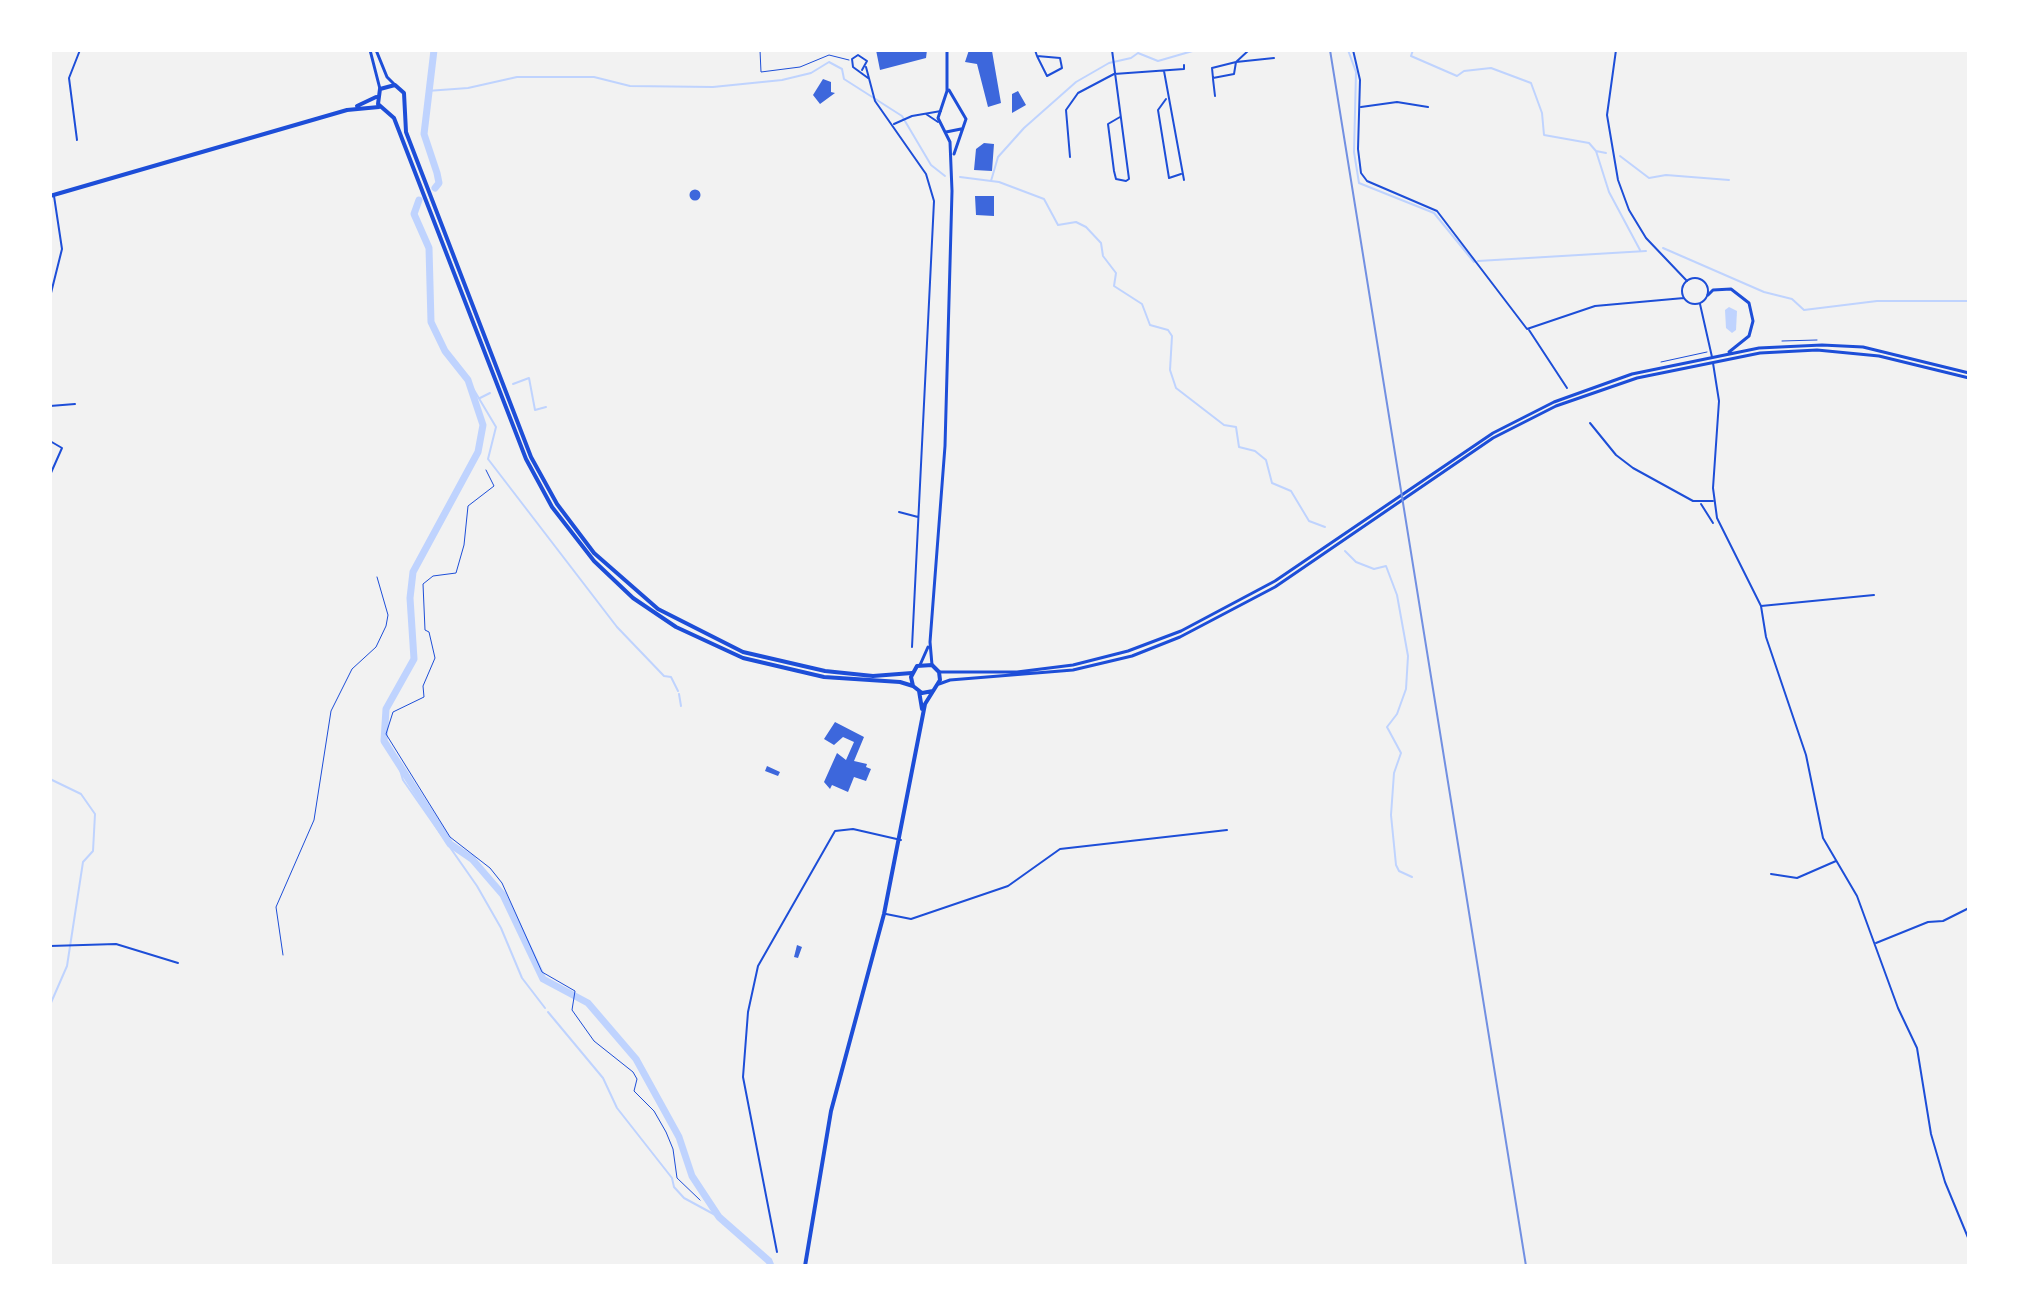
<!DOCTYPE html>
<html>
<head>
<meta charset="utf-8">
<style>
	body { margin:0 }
	#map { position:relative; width:2019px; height:1316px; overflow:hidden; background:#f2f2f2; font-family:"Golos Text",sans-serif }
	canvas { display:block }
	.frame { position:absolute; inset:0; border:52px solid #fff; pointer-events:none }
</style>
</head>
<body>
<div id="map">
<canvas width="2019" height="1316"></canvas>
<div class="frame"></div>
</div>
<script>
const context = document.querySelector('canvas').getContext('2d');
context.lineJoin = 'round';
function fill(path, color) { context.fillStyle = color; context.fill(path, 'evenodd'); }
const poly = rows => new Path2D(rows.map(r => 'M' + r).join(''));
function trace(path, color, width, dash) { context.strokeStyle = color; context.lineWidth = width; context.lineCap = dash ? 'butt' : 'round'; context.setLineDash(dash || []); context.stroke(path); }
fill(poly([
	[1729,307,1737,311,1736,330,1732,333,1726,328,1725,310]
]), '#bfd3fe');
trace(poly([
	[1348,50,1356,72,1354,152,1359,183,1434,213,1474,262],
	[1413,50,1411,56,1457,76,1464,71,1491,68,1531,83,1542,113,1544,135,1589,143,1596,151,1606,153],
	[427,91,468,88,517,77,594,77,630,86,713,87,782,80,811,73,829,62,842,69,844,79,902,116,931,165,945,176],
	[1596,151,1609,192,1640,250],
	[1620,156,1649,178,1666,175,1729,180],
	[960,177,999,182,1044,199,1058,225,1076,222,1086,227,1101,243,1103,256,1116,273,1114,286,1142,304,1150,325,1168,330,1172,336,1170,370,1176,388,1224,425,1236,427,1239,447,1255,451,1266,460,1272,483,1291,491,1309,521,1325,527],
	[991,181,998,157,1024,128,1076,82,1109,63,1131,58,1138,53,1158,61,1196,50],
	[1663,248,1764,292,1792,299,1804,310,1877,301,1969,301],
	[1478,261,1646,251],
	[468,380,496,427,488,459,617,627,664,676,671,677,678,691],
	[513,384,529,378,535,410,546,407],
	[480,398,490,393],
	[1345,551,1356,562,1374,569,1386,566,1397,595,1408,656,1406,689,1397,714,1387,727,1401,753,1394,773,1391,815,1396,865,1399,871,1412,877],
	[679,694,681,706],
	[397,760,403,780,477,886,501,928,522,978,545,1008],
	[50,779,81,794,95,814,93,851,83,862,67,966,50,1005],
	[548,1012,603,1078,617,1108,672,1178,674,1187,684,1198,719,1217]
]), '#bfd3fe', 2);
trace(poly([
	[434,50,424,134,437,173,439,183,435,188],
	[419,200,414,214,429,248,431,322,445,351,468,380,483,425,478,452,413,572,410,598,414,659,386,709,384,741,450,844,472,859,503,895,543,979,588,1003,636,1059,679,1137,692,1176,719,1217,769,1261,771,1266]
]), '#bfd3fe', 7);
fill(poly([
	[876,50,927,50,926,58,880,70],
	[969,50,992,51,1001,103,988,107,977,64,965,62],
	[823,79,831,82,831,92,835,93,820,104,813,95],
	[1018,91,1026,105,1012,113,1012,94],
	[984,143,994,144,992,171,974,170,976,149],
	'689.5 195a5.5 5.5 0 1 1 11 0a5.5 5.5 0 1 1-11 0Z',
	[975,196,994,196,994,216,976,215],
	[835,722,864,737,854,761,867,764,866,767,871,769,866,781,854,777,848,792,832,785,830,789,824,782,837,753,846,760,854,742,843,737,834,745,824,739],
	[767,766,780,772,778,776,765,771],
	[797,945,802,947,798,958,794,957]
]), '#3d67dc');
trace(poly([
	[1782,341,1817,340],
	[1661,362,1707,352],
	[486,470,494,486,468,506,464,545,456,573,433,576,423,584,425,630,429,632,435,658,423,686,424,697,393,712,386,734,450,837,490,868,502,883,542,972,575,991,572,1010,594,1041,633,1072,637,1079,634,1091,654,1111,666,1132,673,1149,677,1178,700,1200],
	[283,955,276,907,314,820,331,711,352,669,376,647,386,626,388,615,377,577]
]), '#1d4ed8', 1);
trace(poly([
	[760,50,761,72,800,67,829,55,849,60]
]), '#1d4ed8', 1);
trace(poly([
	[1035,50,1037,56,1047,76,1062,68,1060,58,1037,56],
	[1112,50,1129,179,1126,181,1116,179,1114,171,1108,124,1120,117],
	[1249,50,1236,62,1234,74,1213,78,1212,68,1236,62,1274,58],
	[1616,50,1607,115,1618,180,1629,210,1646,238,1687,281],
	[866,67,875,101,926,174,934,201,912,647],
	[862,70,867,61,858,55,852,59,853,67,868,78],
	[1164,71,1184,180],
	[1213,79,1215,96],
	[1166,99,1158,110,1169,178,1181,174],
	[1361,107,1397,102,1428,107],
	[926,114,938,122],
	[894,124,912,116,941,111],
	[77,140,69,78,80,50],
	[1070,157,1066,110,1078,93,1114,74,1184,69,1184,65],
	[1529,330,1567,388],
	[50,406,75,404],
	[1590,423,1616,455,1633,468,1693,501,1713,501],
	[50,441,62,448,50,475],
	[1701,504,1713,523],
	[899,512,918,517],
	[1761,606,1874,595],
	[1771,874,1797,878,1836,861],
	[886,914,911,919,1008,886,1060,849,1227,830],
	[1876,943,1928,922,1943,921,1969,908],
	[50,946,116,944,178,963],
	[777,1252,743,1077,748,1012,758,966,835,831,853,829,901,840]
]), '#1d4ed8', 2);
trace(poly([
	[1353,50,1360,80,1358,149,1361,173,1367,181,1437,211,1527,329,1595,306,1684,298],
	'1682 291a13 13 0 1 1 26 0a13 13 0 1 1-26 0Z',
	[50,297,62,249,54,196],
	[1700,304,1712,357],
	[1713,363,1719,401,1713,488,1717,518,1761,606,1766,637,1806,755,1823,838,1857,896,1898,1008,1917,1048,1931,1134,1945,1182,1969,1240]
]), '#1d4ed8', 2);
trace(poly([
	[949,90,966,119,954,154],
	[946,132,961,129],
	[920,665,928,647],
	[932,665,930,642,945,446,952,191,950,142,938,118,947,91,947,50]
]), '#1d4ed8', 3);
trace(poly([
	[370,50,380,89],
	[376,50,387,77,395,85],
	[1708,295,1713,290,1731,289,1749,303,1753,321,1749,336,1729,352],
	[939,672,1017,672,1073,665,1128,651,1181,631,1275,581,1493,433,1554,402,1632,374,1759,348,1822,345,1863,347,1969,373],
	[939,684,950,680,1073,670,1132,656,1180,637,1275,587,1493,438,1556,406,1637,378,1760,353,1817,350,1879,356,1969,378]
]), '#1d4ed8', 3);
trace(poly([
	[357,106,376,97],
	[50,196,347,110,379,107],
	[912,673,873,676,825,671,743,652,658,609,594,553,557,504,531,457,406,132,404,93,395,85,380,89,378,104,394,118,526,459,552,507,594,561,633,598,676,627,743,658,824,677,900,682,913,686],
	[919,691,922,709],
	[805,1266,831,1111,884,914,925,704,940,680,939,672,932,665,917,666,911,677,913,686,922,693,933,691]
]), '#1d4ed8', 4);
trace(poly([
	[1330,50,1526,1266]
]), '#7290e2', 2);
</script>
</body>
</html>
